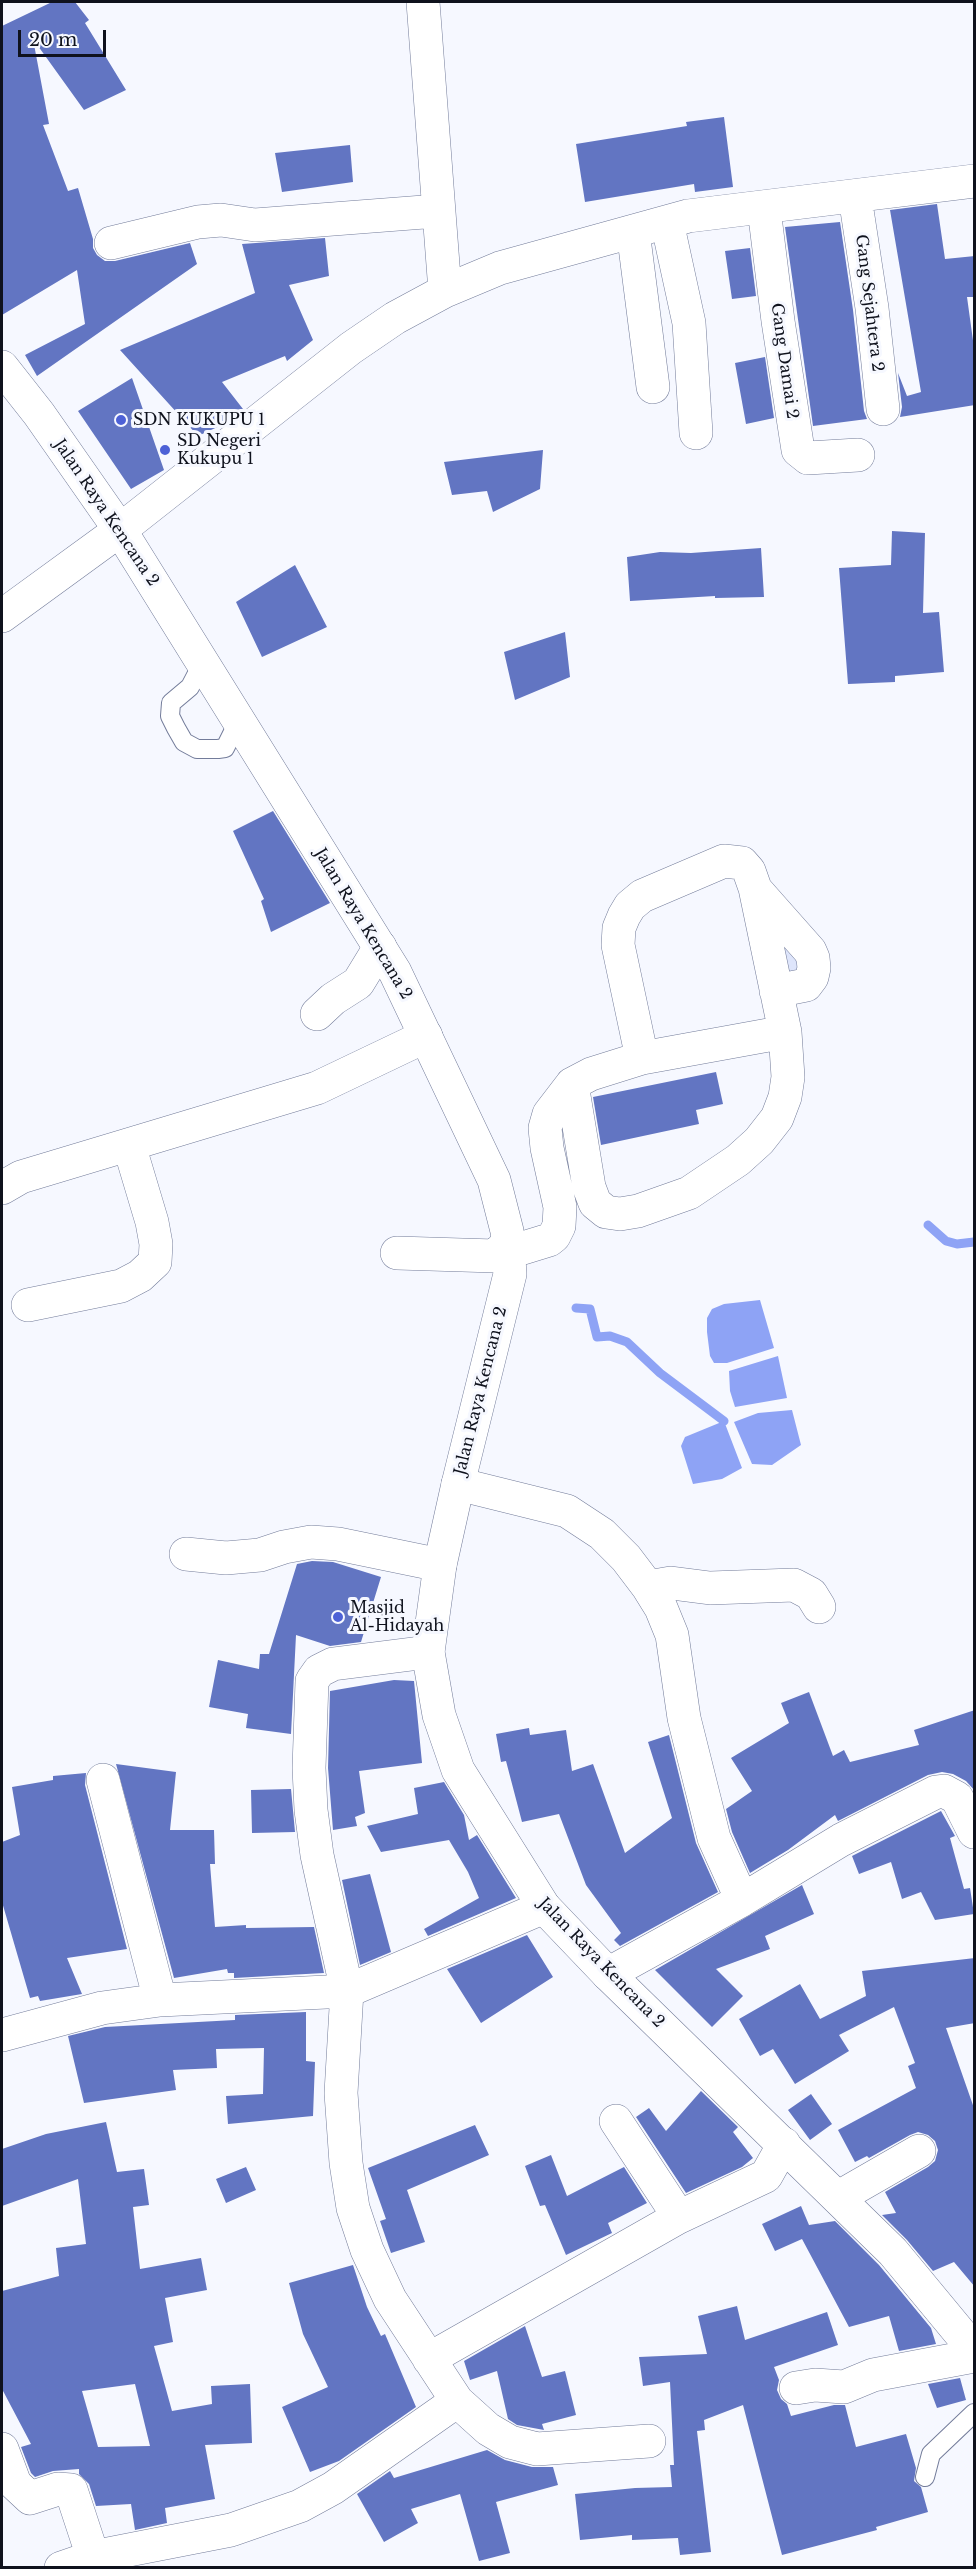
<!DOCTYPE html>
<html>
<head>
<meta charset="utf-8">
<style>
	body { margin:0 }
	#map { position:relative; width:976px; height:2569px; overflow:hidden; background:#f6f8ff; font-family:"Libre Baskerville",serif }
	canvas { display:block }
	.frame { position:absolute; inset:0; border:3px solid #0f121d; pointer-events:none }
	.scale { position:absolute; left:18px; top:30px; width:88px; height:27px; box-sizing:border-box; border:3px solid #0f121d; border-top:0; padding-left:8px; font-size:18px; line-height:21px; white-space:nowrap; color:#0f121d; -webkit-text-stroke:4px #f6f8ff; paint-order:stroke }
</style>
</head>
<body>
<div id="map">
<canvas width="976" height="2569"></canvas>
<div class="frame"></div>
<div class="scale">20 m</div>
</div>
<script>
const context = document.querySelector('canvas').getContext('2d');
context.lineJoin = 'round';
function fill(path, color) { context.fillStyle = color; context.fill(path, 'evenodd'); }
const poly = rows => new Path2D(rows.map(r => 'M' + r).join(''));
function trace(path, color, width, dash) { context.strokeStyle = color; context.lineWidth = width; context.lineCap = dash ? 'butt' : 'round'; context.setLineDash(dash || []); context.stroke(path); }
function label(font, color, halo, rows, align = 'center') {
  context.font = font + ' "Libre Baskerville",serif'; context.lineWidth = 6; context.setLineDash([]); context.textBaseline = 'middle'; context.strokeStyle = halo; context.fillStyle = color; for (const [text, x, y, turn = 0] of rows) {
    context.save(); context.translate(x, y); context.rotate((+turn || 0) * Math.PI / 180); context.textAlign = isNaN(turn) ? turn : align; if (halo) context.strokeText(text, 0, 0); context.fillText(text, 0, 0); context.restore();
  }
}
fill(poly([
	[770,930,805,969,781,977]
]), '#dee5fb');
fill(poly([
	[760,1300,774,1348,727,1363,714,1363,710,1356,707,1332,707,1318,712,1309,724,1304],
	[778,1356,787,1398,735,1407,730,1391,729,1371],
	[792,1410,801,1445,772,1465,752,1464,734,1422,758,1413],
	[724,1421,742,1468,722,1479,693,1484,681,1446,685,1437]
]), '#8ea3f5');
trace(poly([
	[928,1225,946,1241,957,1244,974,1242],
	[576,1308,590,1309,597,1337,610,1336,627,1342,660,1373,724,1421]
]), '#8ea3f5', 9);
fill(poly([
	[52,2,75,2,89,20,85,23,126,90,84,110,33,39,49,124,43,125,68,191,78,188,93,239,93,248,97,255,105,261,115,261,190,243,197,264,37,376,25,355,85,324,77,270,2,315,2,26],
	[724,117,733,187,695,192,694,184,585,202,576,144,687,126,686,122],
	[350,145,353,182,282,192,275,153],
	[937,204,945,259,975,256,975,297,967,297,975,355,975,405,900,417,902,407,898,373,907,396,921,392,890,210],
	[840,222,853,310,864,411,867,419,813,426,785,227],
	[325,238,329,276,289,285,313,340,287,361,285,356,222,382,243,409,224,424,198,436,120,350,255,293,242,244],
	[750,248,756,296,732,299,725,251],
	[765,357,774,418,746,424,735,363],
	[132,378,164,470,131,489,78,411],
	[543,450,540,489,493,512,487,491,452,495,444,462],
	[892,531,925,533,923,613,939,612,944,672,895,676,895,682,848,684,839,568,891,565],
	[761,548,764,597,715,598,715,596,630,601,627,557,660,552,691,553],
	[295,565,327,627,262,657,236,602],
	[565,632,570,677,515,700,504,652],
	[273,811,330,903,271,932,261,901,264,899,233,831],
	[716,1072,723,1104,696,1110,699,1124,601,1145,593,1097],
	[312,1561,333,1562,381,1577,361,1642,330,1646,296,1635,291,1734,246,1728,248,1714,209,1707,218,1660,259,1669,260,1654,269,1654,297,1564],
	[394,1680,414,1681,422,1763,359,1771,365,1813,355,1817,357,1826,333,1830,328,1768,330,1691],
	[809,1692,833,1756,844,1750,850,1762,919,1745,914,1730,975,1710,975,1791,966,1781,953,1774,942,1772,928,1775,838,1821,835,1815,788,1850,750,1873,732,1832,726,1809,752,1791,731,1758,789,1723,781,1703],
	[529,1728,530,1735,566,1730,572,1771,593,1764,625,1853,672,1818,648,1742,669,1735,696,1843,718,1892,620,1946,614,1940,621,1933,586,1885,559,1814,522,1822,506,1761,501,1762,496,1734],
	[116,1764,176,1772,170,1830,214,1830,215,1864,210,1864,215,1927,246,1925,246,1928,314,1927,324,1973,234,1978,234,1973,228,1973,227,1969,174,1978],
	[86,1773,85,1785,127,1949,67,1958,82,1994,40,2001,38,1996,30,1998,2,1902,2,1842,20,1835,12,1787,53,1780,53,1776],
	[444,1782,464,1815,469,1840,477,1835,516,1898,428,1936,424,1929,479,1898,468,1872,449,1840,381,1852,367,1826,418,1814,414,1788],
	[291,1789,295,1832,252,1833,251,1790],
	[941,1811,955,1836,950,1838,964,1889,970,1888,974,1914,935,1920,921,1892,902,1899,891,1862,859,1874,852,1856],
	[370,1874,391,1952,360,1965,342,1880],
	[802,1885,814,1914,765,1936,770,1949,716,1969,743,1996,712,2027,655,1970],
	[527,1935,553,1977,481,2023,447,1969],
	[975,1958,975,2023,946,2028,975,2111,975,2287,954,2262,933,2271,907,2240,882,2215,896,2213,885,2192,928,2167,935,2161,938,2150,935,2141,928,2135,918,2132,910,2135,869,2158,867,2156,855,2162,838,2130,916,2088,908,2066,915,2063,894,2007,839,2035,849,2051,795,2084,773,2049,760,2056,739,2019,800,1984,820,2019,866,1996,862,1971],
	[306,2012,306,2061,315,2062,313,2116,228,2124,226,2096,263,2094,264,2048,216,2049,217,2068,173,2070,176,2090,84,2103,68,2036,105,2027,235,2020,235,2015],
	[701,2091,738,2127,733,2132,753,2158,742,2167,686,2193,636,2117,649,2108,666,2131],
	[811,2094,832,2124,810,2140,788,2110],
	[106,2122,117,2172,144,2169,149,2205,133,2207,140,2269,201,2258,207,2290,165,2298,173,2342,154,2346,172,2411,212,2404,211,2386,250,2384,252,2443,205,2445,215,2499,165,2508,167,2523,135,2530,131,2504,96,2506,89,2484,79,2474,79,2469,53,2471,35,2477,31,2473,21,2447,31,2444,2,2389,2,2291,59,2276,56,2248,86,2244,78,2179,2,2206,2,2149,46,2134],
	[135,2384,150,2446,98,2447,82,2391],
	[475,2125,489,2155,407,2190,425,2242,391,2253,380,2221,386,2219,368,2168],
	[551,2155,567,2196,624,2167,647,2203,608,2223,612,2233,566,2255,545,2205,540,2206,525,2166],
	[246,2167,256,2190,226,2203,216,2179],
	[801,2206,809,2225,835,2221,879,2265,931,2328,936,2344,899,2351,889,2316,849,2327,802,2239,775,2251,762,2224],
	[353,2265,367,2307,381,2336,385,2334,416,2407,339,2461,310,2472,282,2407,328,2387,303,2334,289,2283],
	[737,2306,745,2340,827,2312,838,2345,774,2367,779,2380,777,2390,781,2399,787,2404,791,2416,834,2405,845,2405,856,2447,906,2434,916,2468,914,2481,921,2487,928,2512,876,2527,877,2530,782,2555,743,2405,704,2420,705,2430,697,2431,711,2552,680,2555,678,2538,632,2540,632,2535,580,2540,575,2494,635,2488,672,2487,670,2465,674,2465,670,2382,643,2386,639,2357,707,2354,698,2316],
	[525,2326,542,2377,565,2371,576,2415,542,2424,544,2430,517,2425,508,2419,497,2371,470,2380,464,2361],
	[960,2378,966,2400,937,2408,928,2384],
	[487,2450,505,2460,532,2467,553,2467,558,2485,496,2502,510,2553,479,2561,460,2494,411,2509,418,2523,384,2542,357,2494,390,2471,394,2478]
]), '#6275c2');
const service = poly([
	[203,662,190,687,171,703,170,716,176,728,184,742,197,749,218,749,225,748,239,720],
	[925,2477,931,2454,974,2413]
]);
const minor = poly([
	[423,2,445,291],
	[855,197,872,308,883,409],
	[764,209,778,321,798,450,808,458,858,455],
	[667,222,689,323,696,433],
	[633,231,653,387],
	[111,243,198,222,221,220,255,225,437,211],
	[2,616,120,530,351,348,395,318,445,291,500,268,688,216,974,181],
	[756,890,810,951,813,958,814,968,812,977,806,985,776,991],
	[317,1014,333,999,358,983,380,947],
	[572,1084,589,1187,595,1203,606,1212,620,1214,638,1211,689,1193,738,1160,759,1141,777,1118,785,1097,788,1077,785,1032,755,888,749,871,742,863,724,861,642,896,630,906,624,916,619,928,618,945,642,1058],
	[2,1188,21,1177,317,1088,426,1036],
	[510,1252,549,1240,554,1236,559,1226,560,1207,547,1148,545,1128,549,1114,572,1084,591,1074,642,1058,785,1032],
	[397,1253,495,1256,509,1242],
	[28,1305,121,1286,140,1276,155,1262,156,1244,152,1222,129,1145],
	[458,1484,567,1511,602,1534,626,1558,648,1587,661,1608,672,1635,684,1718,714,1838,742,1900],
	[186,1554,226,1558,260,1555,284,1547,311,1542,338,1544,440,1565],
	[648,1587,671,1583,710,1588,794,1585,811,1594,819,1607],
	[428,1652,333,1664,319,1671,312,1681,309,1768,311,1810,317,1855,347,1991,341,2093,346,2163,353,2208,367,2250,390,2299,457,2401],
	[103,1780,160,2000],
	[608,1974,742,1900,841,1840,936,1792,944,1791,957,1798,974,1832],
	[2,2035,102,2008,160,2000,347,1991,544,1907],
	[616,2121,679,2217],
	[839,2197,919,2151],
	[429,2359,679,2217,766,2176,784,2144],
	[796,2388,815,2385,844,2387,873,2375,974,2356],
	[2,2449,15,2484,30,2498,58,2489,71,2490,93,2557,92,2568],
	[61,2568,93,2557,231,2530,300,2506,333,2488,457,2401,488,2429,510,2442,537,2449,649,2441]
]);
const tertiary = poly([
	[2,367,39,414,120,530,395,972,494,1180,507,1231,510,1274,458,1484,440,1565,428,1652,439,1715,458,1770,544,1907,608,1974,893,2252,974,2350]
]);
trace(service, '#737c9a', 20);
trace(minor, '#737c9a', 34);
trace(tertiary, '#737c9a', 34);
trace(service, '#fff', 18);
trace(minor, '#fff', 33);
trace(tertiary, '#fff', 33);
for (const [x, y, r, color] of [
	[121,420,6,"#4d61d6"],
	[165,450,6,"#4d61d6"],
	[338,1617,6,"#4d61d6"]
]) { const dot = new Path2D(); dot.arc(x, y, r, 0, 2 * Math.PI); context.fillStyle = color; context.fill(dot); trace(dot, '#f6f8ff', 2); }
label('16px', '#0f121d', '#f6f8ff', [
	["Gang Sejahtera 2",869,303,83],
	["Gang Damai 2",784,361,82],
	["Jalan Raya Kencana 2",106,513,56],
	["Jalan Raya Kencana 2",363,924,59],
	["Jalan Raya Kencana 2",481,1391,-76],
	["Jalan Raya Kencana 2",601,1963,46]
]);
label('16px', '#0f121d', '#f6f8ff', [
	["SDN KUKUPU 1",133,420],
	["SD Negeri",177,441],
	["Kukupu 1",177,459],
	["Masjid",350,1608],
	["Al-Hidayah",350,1626]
], 'left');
</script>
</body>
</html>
